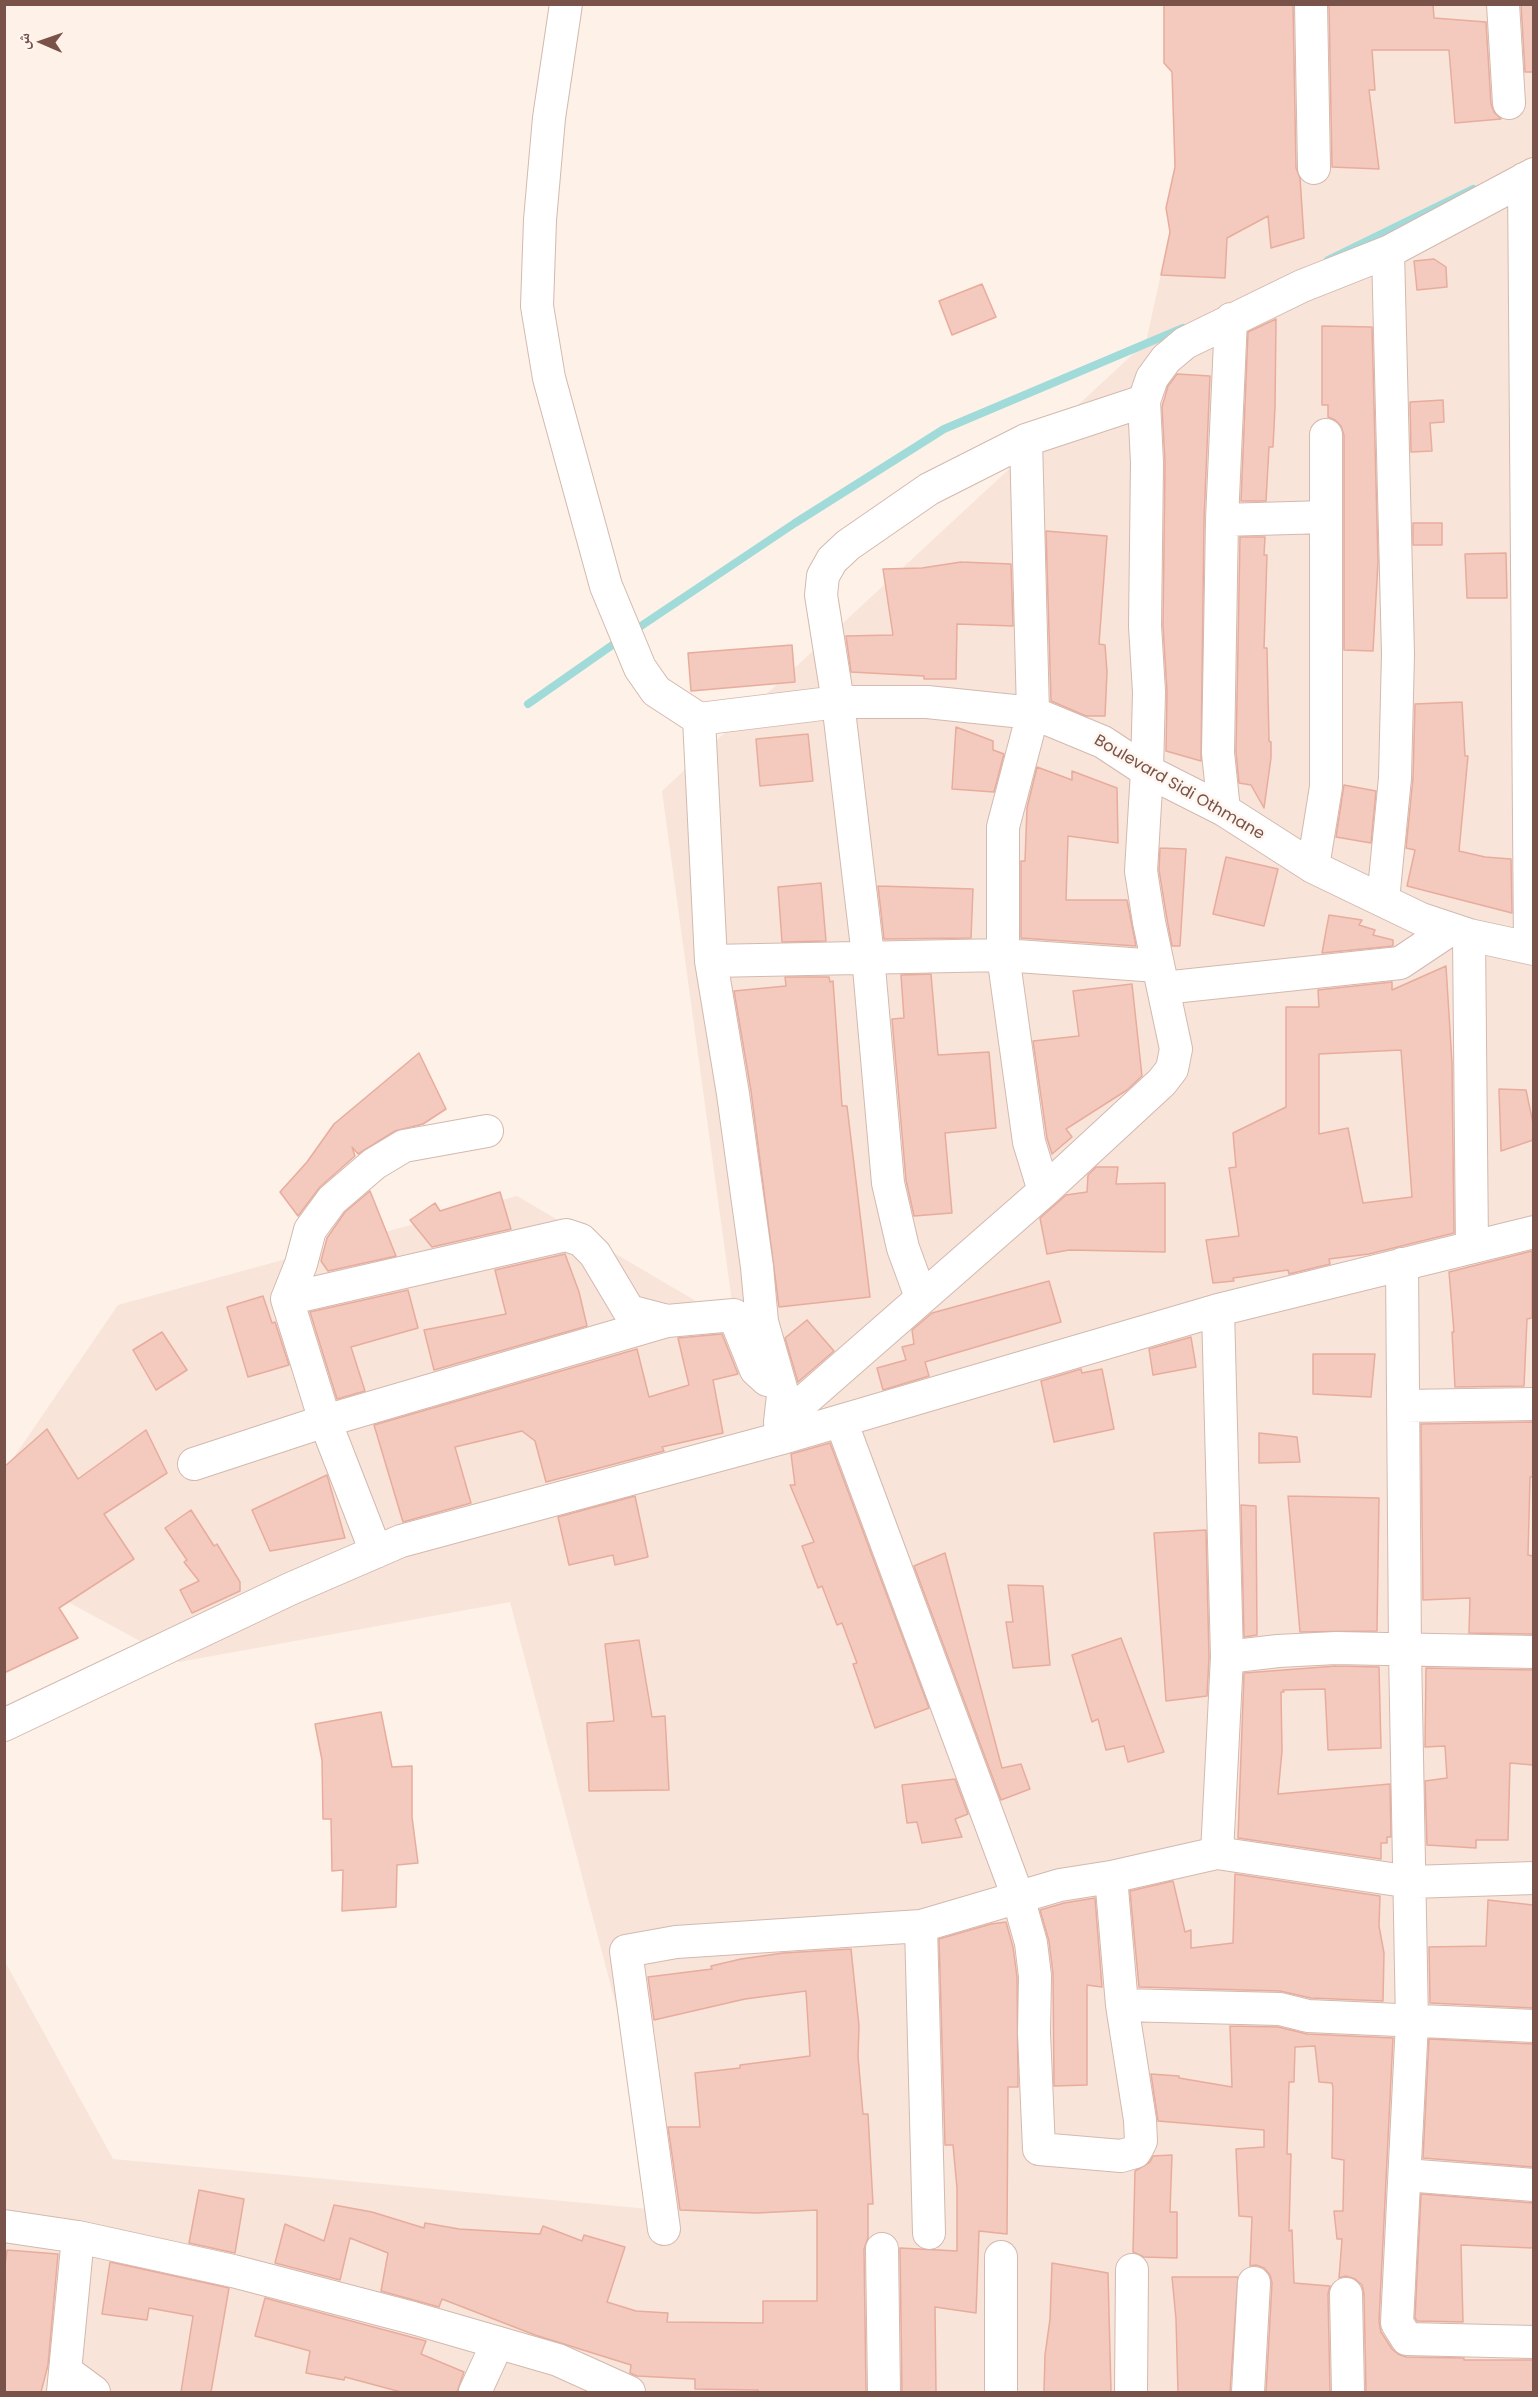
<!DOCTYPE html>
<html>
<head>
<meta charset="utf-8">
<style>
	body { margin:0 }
	#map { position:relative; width:1538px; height:2397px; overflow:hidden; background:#fdf1e8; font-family:Poppins,"Noto Naskh Arabic",sans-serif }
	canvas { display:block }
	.frame { position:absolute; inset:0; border:6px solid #79524a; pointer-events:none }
	.north { position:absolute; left:12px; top:12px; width:60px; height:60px; -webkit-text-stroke:4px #fff6ef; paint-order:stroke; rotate:272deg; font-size:16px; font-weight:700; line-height:24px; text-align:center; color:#79524a }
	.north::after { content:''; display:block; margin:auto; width:21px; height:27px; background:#79524a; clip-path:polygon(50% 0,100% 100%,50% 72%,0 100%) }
</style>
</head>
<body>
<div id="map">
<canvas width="1538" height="2397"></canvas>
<div class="frame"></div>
<div class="north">ش</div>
</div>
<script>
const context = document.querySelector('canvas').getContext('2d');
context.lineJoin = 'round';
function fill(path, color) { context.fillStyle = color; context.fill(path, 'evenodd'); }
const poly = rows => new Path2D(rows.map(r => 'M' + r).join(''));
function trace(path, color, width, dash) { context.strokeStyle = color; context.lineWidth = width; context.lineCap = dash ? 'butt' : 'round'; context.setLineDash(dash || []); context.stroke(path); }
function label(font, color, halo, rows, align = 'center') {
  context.font = font + ' Poppins,sans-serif'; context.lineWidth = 5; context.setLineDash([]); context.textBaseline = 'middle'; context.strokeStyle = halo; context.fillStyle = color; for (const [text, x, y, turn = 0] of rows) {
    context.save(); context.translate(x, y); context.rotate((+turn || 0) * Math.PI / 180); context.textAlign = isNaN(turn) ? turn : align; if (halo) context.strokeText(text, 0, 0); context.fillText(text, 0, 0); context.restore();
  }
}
fill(poly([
	[1220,5,1533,5,1533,2392,5,2392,4,1960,113,2159,670,2211,510,1602,179,1662,5,1568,5,1470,118,1305,517,1196,735,1324,662,791,1146,342]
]), '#f8e4d9');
trace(poly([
	[1328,260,1473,189],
	[632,632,795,523,944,429,1183,328],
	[528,704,621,639]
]), '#a0dbd9', 8);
const building = poly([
	[1164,4,1293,4,1296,168,1300,178,1304,238,1271,248,1268,216,1227,238,1225,278,1161,275,1170,232,1166,208,1175,167,1172,72,1164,63,1164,4],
	[1329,4,1433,4,1434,18,1486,22,1491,104,1494,112,1501,119,1455,123,1449,50,1372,50,1375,90,1369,90,1379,169,1332,167,1329,4],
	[1521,4,1533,4,1533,72,1525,72,1521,4],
	[1434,259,1446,267,1447,287,1417,290,1414,261,1434,259],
	[982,284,996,317,952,335,939,301,982,284],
	[1276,319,1275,407,1273,447,1269,447,1266,501,1241,501,1248,332,1276,319],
	[1322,326,1372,327,1378,562,1373,651,1344,650,1344,435,1341,426,1335,420,1328,417,1328,405,1322,405,1322,326],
	[1177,374,1210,376,1204,520,1201,761,1166,751,1167,692,1163,626,1165,463,1162,407,1168,386,1177,374],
	[1443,400,1444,422,1430,423,1432,451,1411,452,1410,402,1443,400],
	[1413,523,1442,523,1442,545,1413,545,1413,523],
	[1046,531,1107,536,1099,644,1105,645,1107,672,1105,716,1086,716,1051,701,1046,531],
	[1240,537,1265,537,1264,555,1267,555,1264,648,1267,648,1269,741,1271,742,1271,758,1264,808,1251,785,1239,783,1236,752,1240,537],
	[1506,553,1507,598,1467,598,1465,554,1506,553],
	[961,562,1011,564,1013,626,957,624,956,679,924,679,924,676,851,672,846,636,893,635,883,569,922,568,961,562],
	[792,645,795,682,691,691,688,653,792,645],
	[1462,702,1465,756,1468,756,1459,851,1485,857,1511,859,1512,913,1407,886,1415,850,1406,848,1413,778,1415,704,1462,702],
	[956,727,993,741,993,750,1004,754,994,792,952,789,956,727],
	[808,734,813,781,760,786,756,739,808,734],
	[1037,767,1072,780,1072,771,1117,788,1118,843,1068,836,1066,900,1127,900,1136,946,1021,938,1021,861,1025,861,1027,808,1037,767],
	[1344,785,1376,791,1371,843,1336,837,1344,785],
	[1160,848,1186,849,1180,946,1172,946,1167,919,1159,870,1160,848],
	[1226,857,1278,869,1264,926,1213,914,1226,857],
	[821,883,826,941,782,942,778,887,821,883],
	[878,886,973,889,971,938,884,939,878,886],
	[1329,915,1362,920,1359,925,1375,930,1373,935,1393,940,1393,946,1322,953,1329,915],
	[1446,966,1452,1063,1454,1233,1369,1254,1329,1259,1330,1264,1289,1274,1288,1270,1233,1278,1234,1281,1213,1283,1206,1240,1239,1236,1229,1168,1236,1167,1233,1133,1286,1107,1286,1007,1319,1007,1318,990,1392,982,1392,990,1446,966],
	[1401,1050,1412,1197,1363,1203,1348,1128,1319,1134,1319,1054,1401,1050],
	[931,974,938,1055,989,1052,996,1128,945,1133,952,1213,914,1216,906,1180,892,1019,904,1018,901,975,931,974],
	[785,977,829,977,830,982,833,981,842,1106,847,1106,870,1297,779,1307,751,1091,734,991,786,986,785,977],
	[1132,984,1142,1076,1127,1090,1066,1129,1072,1137,1052,1154,1047,1138,1033,1041,1079,1036,1073,991,1132,984],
	[419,1053,446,1109,423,1124,395,1131,358,1154,352,1147,355,1156,320,1187,298,1216,280,1192,307,1162,334,1124,419,1053],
	[1499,1089,1526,1090,1533,1123,1533,1140,1501,1151,1499,1089],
	[1096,1167,1118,1167,1116,1184,1165,1183,1165,1252,1069,1250,1047,1254,1040,1218,1066,1195,1087,1192,1088,1175,1096,1167],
	[370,1191,396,1256,328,1271,321,1261,327,1238,345,1212,370,1191],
	[500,1192,511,1229,432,1247,410,1220,435,1203,440,1211,500,1192],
	[1532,1251,1532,1318,1527,1319,1524,1386,1455,1387,1452,1332,1454,1332,1449,1272,1532,1251],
	[565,1254,579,1292,587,1326,434,1370,424,1330,506,1314,495,1270,565,1254],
	[1049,1281,1061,1322,925,1362,929,1376,883,1390,877,1368,906,1360,902,1347,914,1344,912,1330,932,1313,1049,1281],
	[408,1290,418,1328,351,1347,365,1391,337,1399,310,1312,408,1290],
	[263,1296,272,1323,275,1322,289,1365,248,1377,227,1307,263,1296],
	[807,1320,834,1351,798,1382,785,1338,807,1320],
	[162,1332,187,1370,156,1390,133,1350,162,1332],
	[722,1334,738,1374,713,1380,723,1433,662,1447,664,1451,546,1482,535,1441,522,1431,455,1447,471,1503,403,1522,374,1425,637,1349,649,1397,689,1385,678,1338,722,1334],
	[1191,1337,1196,1367,1153,1375,1149,1349,1191,1337],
	[1313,1354,1375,1354,1371,1397,1313,1394,1313,1354],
	[1081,1369,1082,1373,1102,1369,1114,1429,1054,1442,1041,1381,1081,1369],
	[1533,1422,1533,1477,1530,1477,1528,1555,1533,1556,1533,1634,1469,1633,1470,1598,1423,1600,1421,1424,1533,1422],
	[47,1429,78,1479,146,1430,167,1473,104,1514,134,1559,59,1608,78,1638,4,1673,4,1467,47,1429],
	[1259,1433,1297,1437,1300,1462,1259,1463,1259,1433],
	[830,1443,929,1708,875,1728,853,1664,857,1663,842,1623,837,1625,822,1586,818,1588,802,1546,814,1542,790,1485,795,1485,791,1454,830,1443],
	[327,1475,345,1538,270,1551,252,1510,327,1475],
	[635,1496,648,1557,615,1565,613,1555,569,1565,558,1517,635,1496],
	[1288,1496,1379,1498,1377,1631,1300,1632,1288,1496],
	[1241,1505,1256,1506,1257,1635,1244,1637,1241,1505],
	[191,1510,214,1546,217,1544,240,1582,240,1591,192,1613,180,1590,199,1581,184,1562,187,1560,165,1528,191,1510],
	[1206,1530,1209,1657,1207,1696,1166,1701,1154,1533,1206,1530],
	[945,1553,1002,1768,1021,1764,1030,1789,1001,1800,914,1566,945,1553],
	[1008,1585,1043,1586,1050,1665,1013,1668,1006,1622,1013,1622,1008,1585],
	[1121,1638,1164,1752,1128,1762,1124,1746,1106,1750,1098,1719,1092,1722,1072,1655,1121,1638],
	[639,1640,652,1717,665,1716,669,1790,589,1791,587,1723,614,1721,605,1644,639,1640],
	[1336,1666,1379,1667,1381,1748,1328,1750,1325,1689,1283,1690,1284,1692,1281,1692,1282,1751,1278,1794,1390,1784,1391,1837,1387,1837,1387,1843,1381,1843,1381,1859,1238,1838,1244,1673,1336,1666],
	[1426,1668,1533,1670,1533,1765,1510,1763,1508,1840,1476,1840,1476,1848,1427,1845,1425,1781,1447,1778,1445,1746,1425,1747,1426,1668],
	[381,1712,392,1767,412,1766,412,1817,418,1863,397,1865,396,1907,342,1911,343,1870,332,1871,331,1819,323,1819,322,1760,315,1724,381,1712],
	[955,1779,968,1814,955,1819,962,1837,922,1843,917,1822,907,1823,902,1785,955,1779],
	[1235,1874,1380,1896,1379,1926,1384,1953,1383,2001,1311,1998,1280,1991,1139,1987,1130,1891,1173,1881,1185,1932,1191,1930,1191,1948,1233,1943,1235,1874],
	[1095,1898,1102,1987,1087,1985,1087,2085,1054,2086,1053,1974,1049,1941,1040,1910,1064,1903,1095,1898],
	[1488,1900,1533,1905,1533,2008,1430,2003,1429,1947,1486,1946,1488,1900],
	[1006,1922,1013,1947,1017,1977,1018,2087,1008,2087,1007,2234,979,2231,976,2313,935,2307,936,2392,902,2392,900,2248,957,2251,957,2188,953,2145,945,2145,939,1939,991,1924,1006,1922],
	[851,1949,859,2026,858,2056,863,2114,868,2114,873,2204,868,2204,868,2238,864,2249,866,2392,758,2392,758,2390,695,2389,695,2379,637,2376,630,2373,631,2365,535,2335,442,2299,439,2307,381,2291,388,2253,350,2238,340,2280,275,2263,285,2224,324,2241,334,2205,372,2212,424,2228,425,2223,459,2229,540,2234,543,2226,582,2241,584,2235,625,2247,607,2302,636,2311,668,2313,667,2322,763,2323,763,2301,817,2301,817,2210,757,2213,680,2210,668,2127,700,2127,695,2073,740,2068,740,2065,810,2056,806,1991,745,1999,654,2020,648,1977,712,1969,711,1966,741,1959,783,1953,851,1949],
	[1230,2026,1278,2027,1307,2034,1393,2038,1379,2322,1381,2332,1392,2349,1398,2354,1406,2357,1464,2358,1464,2360,1533,2360,1533,2392,1366,2392,1364,2294,1362,2285,1355,2279,1346,2276,1339,2278,1342,2239,1337,2239,1334,2211,1343,2211,1344,2160,1332,2158,1333,2088,1332,2083,1319,2082,1315,2046,1295,2047,1294,2082,1289,2082,1287,2154,1291,2154,1289,2231,1292,2230,1294,2283,1330,2286,1328,2294,1330,2392,1266,2392,1272,2283,1270,2275,1264,2268,1256,2265,1250,2266,1252,2217,1239,2216,1236,2149,1264,2147,1264,2130,1158,2121,1151,2074,1179,2076,1179,2078,1232,2087,1230,2026],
	[1429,2039,1533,2044,1533,2167,1423,2158,1429,2039],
	[1172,2155,1170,2212,1177,2212,1177,2258,1144,2257,1133,2252,1135,2171,1150,2162,1153,2156,1172,2155],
	[199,2190,244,2199,235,2253,189,2243,199,2190],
	[1421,2194,1533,2203,1533,2248,1461,2245,1463,2322,1417,2321,1415,2318,1421,2194],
	[7,2250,58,2254,48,2365,41,2392,4,2392,4,2274,7,2250],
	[110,2262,229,2288,211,2392,181,2392,193,2316,149,2308,147,2320,102,2314,110,2262],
	[1052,2263,1108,2273,1111,2392,1044,2392,1045,2355,1050,2319,1052,2263],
	[1172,2277,1238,2277,1230,2392,1178,2392,1176,2319,1172,2277],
	[265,2298,426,2341,421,2354,464,2372,457,2392,401,2392,345,2377,344,2380,306,2373,310,2351,255,2336,265,2298]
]);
fill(building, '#f4c9be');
trace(building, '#e8ac9d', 1.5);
const street = poly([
	[566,4,549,118,540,220,537,306,549,378,606,586,640,668,656,691,699,719],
	[1311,4,1314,168],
	[1503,4,1509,103],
	[1524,179,1530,948],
	[1026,440,1033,713,1003,827,1003,955,1029,1142,1044,1191],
	[1222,520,1326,517],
	[699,719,838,702,927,702,1033,713,1103,742,1147,771,1224,810,1313,867,1421,919,1469,935,1534,949],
	[699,719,711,961,733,1094,757,1267,762,1322,783,1395,780,1422,782,1434],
	[1224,810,1218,753,1222,520,1231,319],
	[1313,867,1326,787,1326,435],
	[1383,900,1395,778,1398,654,1388,252],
	[1469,935,1472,1247],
	[711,961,1003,955,1158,966],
	[1163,988,1400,963,1451,929],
	[1402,1264,1405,1651,1412,2022,1397,2323,1407,2339,1534,2342],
	[921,1297,903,1248,888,1183,868,956,838,702,821,595,823,576,832,560,848,545,929,489,1026,440,1144,401],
	[287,1299,566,1235,581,1240,595,1254,629,1311,667,1321,734,1315,756,1370,767,1380],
	[1218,1310,1227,1657],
	[1403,1406,1534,1404],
	[841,1421,1018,1897,1031,1943,1035,1976,1034,2033,1039,2149,1121,2156,1135,2152,1138,2147,1141,2141,1140,2120,1122,2005],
	[780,1422,1044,1191,1162,1082,1172,1069,1176,1049,1149,922,1141,871,1147,771,1149,692,1145,626,1147,463,1144,401,1152,378,1166,359,1185,343,1302,286,1388,252,1534,174],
	[194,1464,325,1421,667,1321],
	[376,1552,325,1421,287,1299,301,1264,310,1230,332,1200,374,1164,404,1146,487,1131],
	[4,1725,290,1589,401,1541,782,1438,1218,1310,1534,1232],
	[1217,1853,1227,1657,1278,1651,1336,1648,1534,1652],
	[1534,1878,1411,1882,1217,1853,1111,1877,1122,2005,1280,2009,1308,2016,1534,2026],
	[921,1926,929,2233],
	[1405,2175,1534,2185],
	[4,2226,78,2237,233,2271,413,2318,558,2360,629,2392],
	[664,2229,626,1951,676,1942,921,1926,1060,1885,1111,1877],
	[882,2249,884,2392],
	[1346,2294,1348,2392],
	[67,2372,94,2392],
	[63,2392,78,2237],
	[475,2392,497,2344],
	[1001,2392,1001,2257],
	[1131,2392,1132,2270],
	[1248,2392,1254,2283]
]);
trace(street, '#d3b9af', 34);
trace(street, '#fff', 32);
label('16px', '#79524a', '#fff6ef', [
	["Boulevard Sidi Othmane",1179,788,30]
]);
</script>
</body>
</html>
